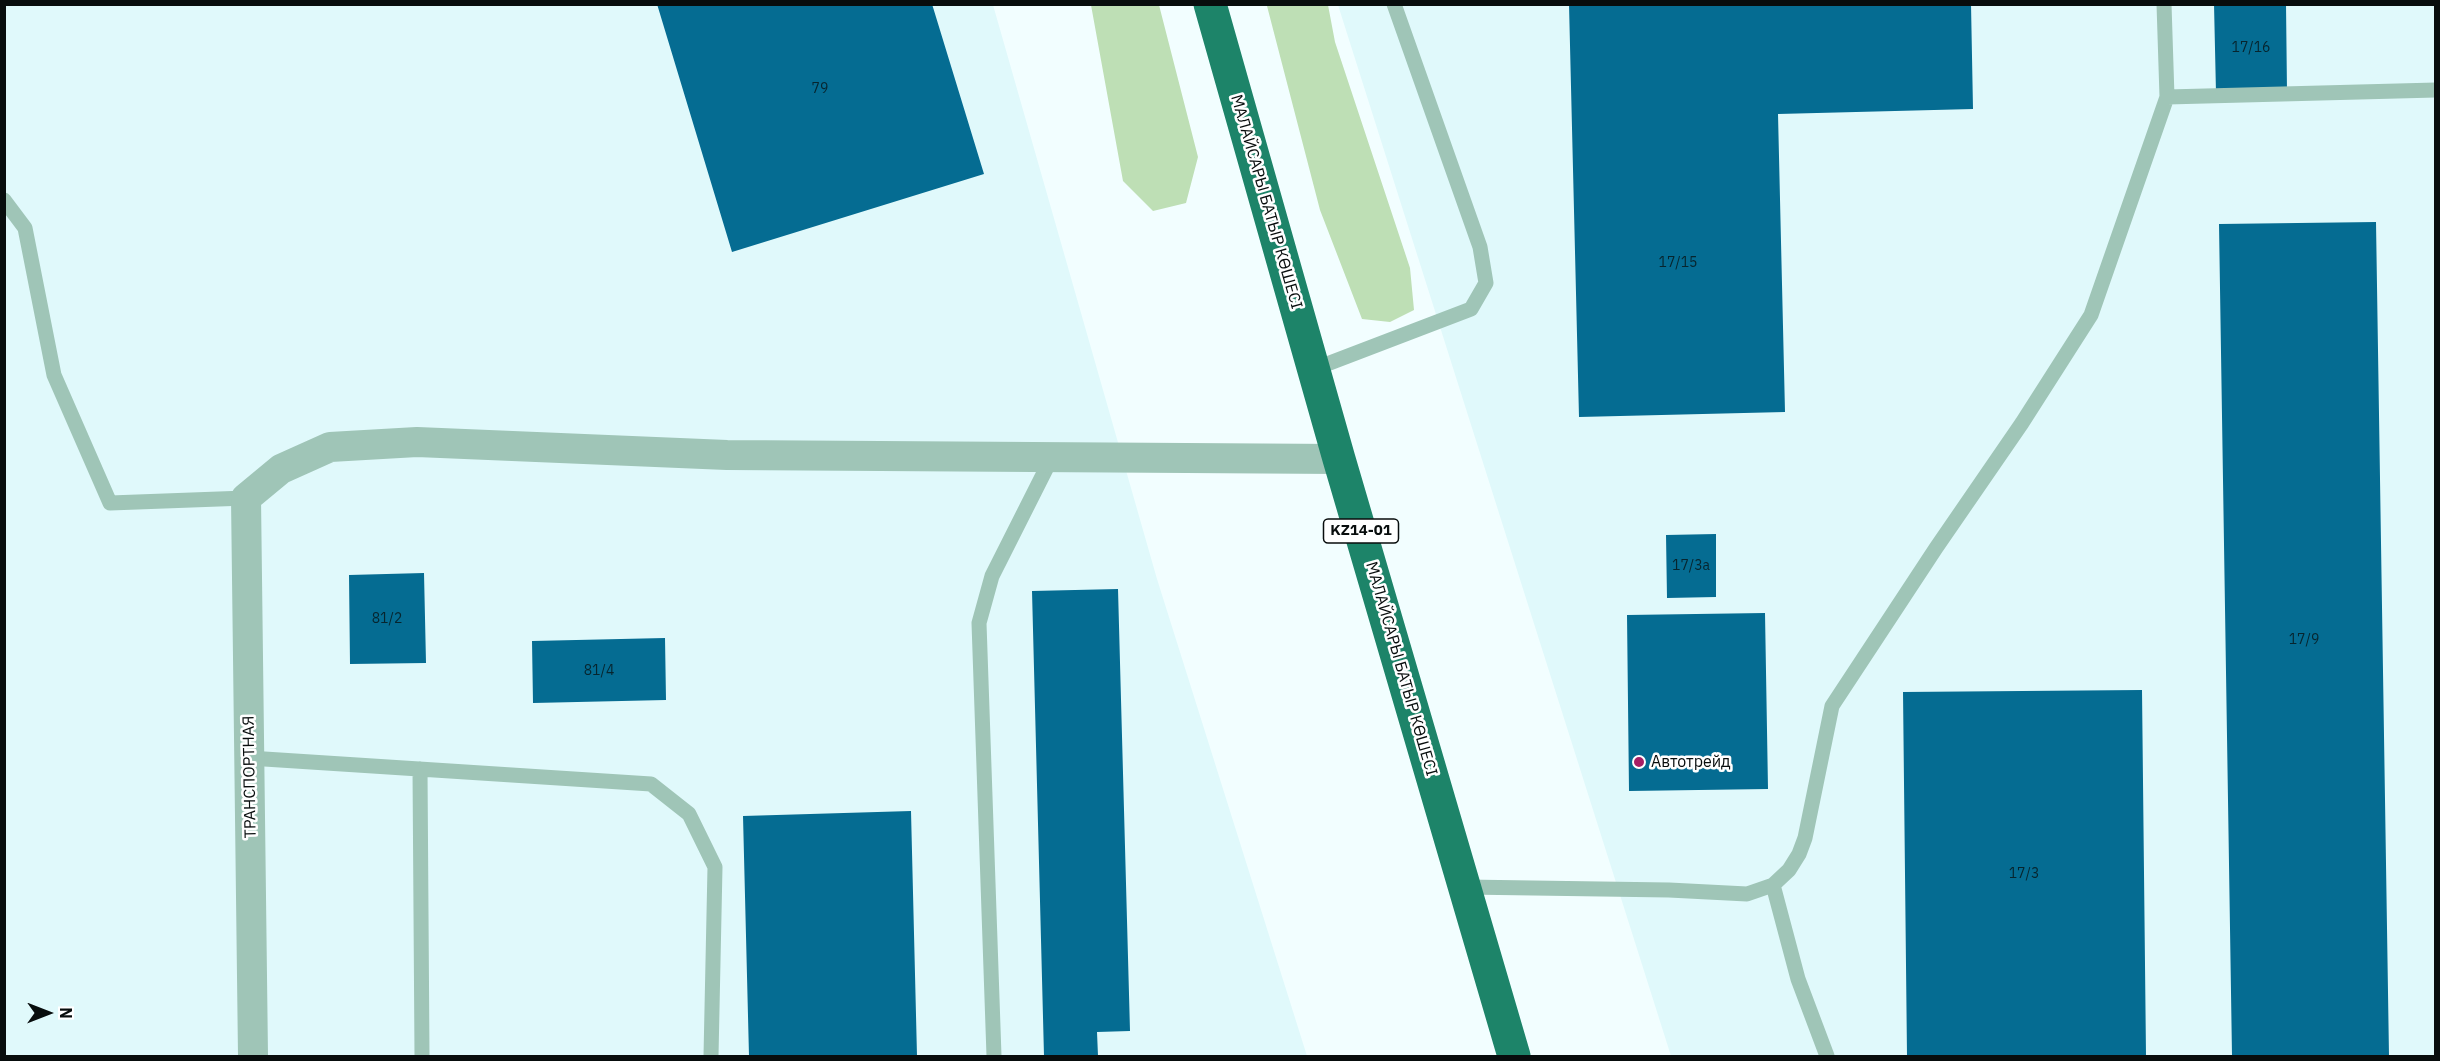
<!DOCTYPE html>
<html>
<head>
<meta charset="utf-8">
<style>
	body { margin:0 }
	#map { position:relative; width:2440px; height:1061px; overflow:hidden; background:#f2feff; font-family:"IBM Plex Sans",sans-serif }
	canvas { display:block }
	.frame { position:absolute; inset:0; border:6px solid #080d0d; pointer-events:none }
	.north { position:absolute; left:18px; top:983px; width:60px; height:60px; -webkit-text-stroke:4px #fff; paint-order:stroke; rotate:90deg; font-size:16px; font-weight:700; line-height:24px; text-align:center; color:#080d0d }
	.north::after { content:''; display:block; margin:auto; width:21px; height:27px; background:#080d0d; clip-path:polygon(50% 0,100% 100%,50% 72%,0 100%) }
</style>
</head>
<body>
<div id="map">
<canvas width="2440" height="1061"></canvas>
<div class="frame"></div>
<div class="north">N</div>
</div>
<script>
const context = document.querySelector('canvas').getContext('2d');
context.lineJoin = 'round';
function fill(path, color) { context.fillStyle = color; context.fill(path, 'evenodd'); }
const poly = rows => new Path2D(rows.map(r => 'M' + r).join(''));
function trace(path, color, width, dash) { context.strokeStyle = color; context.lineWidth = width; context.lineCap = dash ? 'butt' : 'round'; context.setLineDash(dash || []); context.stroke(path); }
function label(font, color, halo, rows, align = 'center') {
  context.font = font + ' "IBM Plex Sans",sans-serif'; context.lineWidth = 5; context.setLineDash([]); context.textBaseline = 'middle'; context.strokeStyle = halo; context.fillStyle = color; for (const [text, x, y, turn = 0] of rows) {
    context.save(); context.translate(x, y); context.rotate((+turn || 0) * Math.PI / 180); context.textAlign = isNaN(turn) ? turn : align; if (halo) context.strokeText(text, 0, 0); context.fillText(text, 0, 0); context.restore();
  }
}
fill(poly([
	[5,5,993,5,1157,579,1307,1056,5,1056],
	[1338,5,2435,5,2435,1056,1671,1056]
]), '#e0f9fb');
fill(poly([
	[1091,5,1159,5,1198,157,1186,203,1153,211,1123,181],
	[1267,6,1328,5,1335,42,1410,268,1414,310,1390,322,1362,319,1320,210]
]), '#bedfb5');
fill(poly([
	[657,4,932,4,984,174,732,252],
	[1569,4,1971,4,1973,109,1778,114,1785,412,1579,417],
	[2214,4,2286,4,2287,92,2216,93],
	[2376,222,2389,1056,2232,1056,2219,224],
	[1716,534,1716,597,1667,598,1666,535],
	[424,573,426,663,350,664,349,575],
	[1118,589,1130,1031,1097,1032,1098,1056,1044,1056,1032,591],
	[1765,613,1768,789,1629,791,1627,615],
	[665,638,666,700,533,703,532,641],
	[2142,690,2146,1056,1907,1056,1903,692],
	[911,811,917,1056,749,1056,743,816]
]), '#056c92');
trace(poly([
	[2164,4,2167,97,2436,90],
	[4,200,25,228,54,375,110,503,246,498],
	[1314,369,1471,309,1486,283,1480,247,1394,4],
	[249,758,651,784,689,814,715,867,711,1056],
	[420,769,422,1056],
	[1773,885,1798,979,1827,1056],
	[1465,887,1669,890,1747,894,1773,885,1789,870,1799,854,1805,838,1832,706,1936,548,2022,423,2091,315,2167,97],
	[994,1056,979,623,992,576,1052,457]
]), '#9fc5b7', 15);
trace(poly([
	[253,1056,246,498,281,469,330,447,417,442,727,455,1339,459]
]), '#9fc5b7', 30);
trace(poly([
	[1210,4,1339,459,1514,1056]
]), '#1d8469', 33);
for (const [x, y, r, color] of [
	[1639,762,6,"#a71e64"]
]) { const dot = new Path2D(); dot.arc(x, y, r, 0, 2 * Math.PI); context.fillStyle = color; context.fill(dot); trace(dot, '#fff', 2); }
label('14px', '#07252e', null, [
	["17/16",2251,48],
	["79",820,89],
	["17/15",1678,263],
	["17/3а",1691,566],
	["81/2",387,619],
	["17/9",2304,640],
	["81/4",599,671],
	["17/3",2024,874]
]);
for (const [x, y, w] of [
	[1361,531,75]
]) { const box = new Path2D(); box.roundRect(x - w / 2, y - 12, w, 24, 4.5); context.fillStyle = '#fff'; context.fill(box); trace(box, '#080d0d', 1.5); }
label('bold 15px', '#080d0d', null, [
	["KZ14-01",1361,531]
]);
label('16px', '#080d0d', '#fff', [
	["МАЛАЙСАРЫ БАТЫР КӨШЕСІ",1266,202,74],
	["МАЛАЙСАРЫ БАТЫР КӨШЕСІ",1401,669,74],
	["ТРАНСПОРТНАЯ",250,777,-91]
]);
label('16px', '#080d0d', '#fff', [
	["Автотрейд",1651,762]
], 'left');
</script>
</body>
</html>
